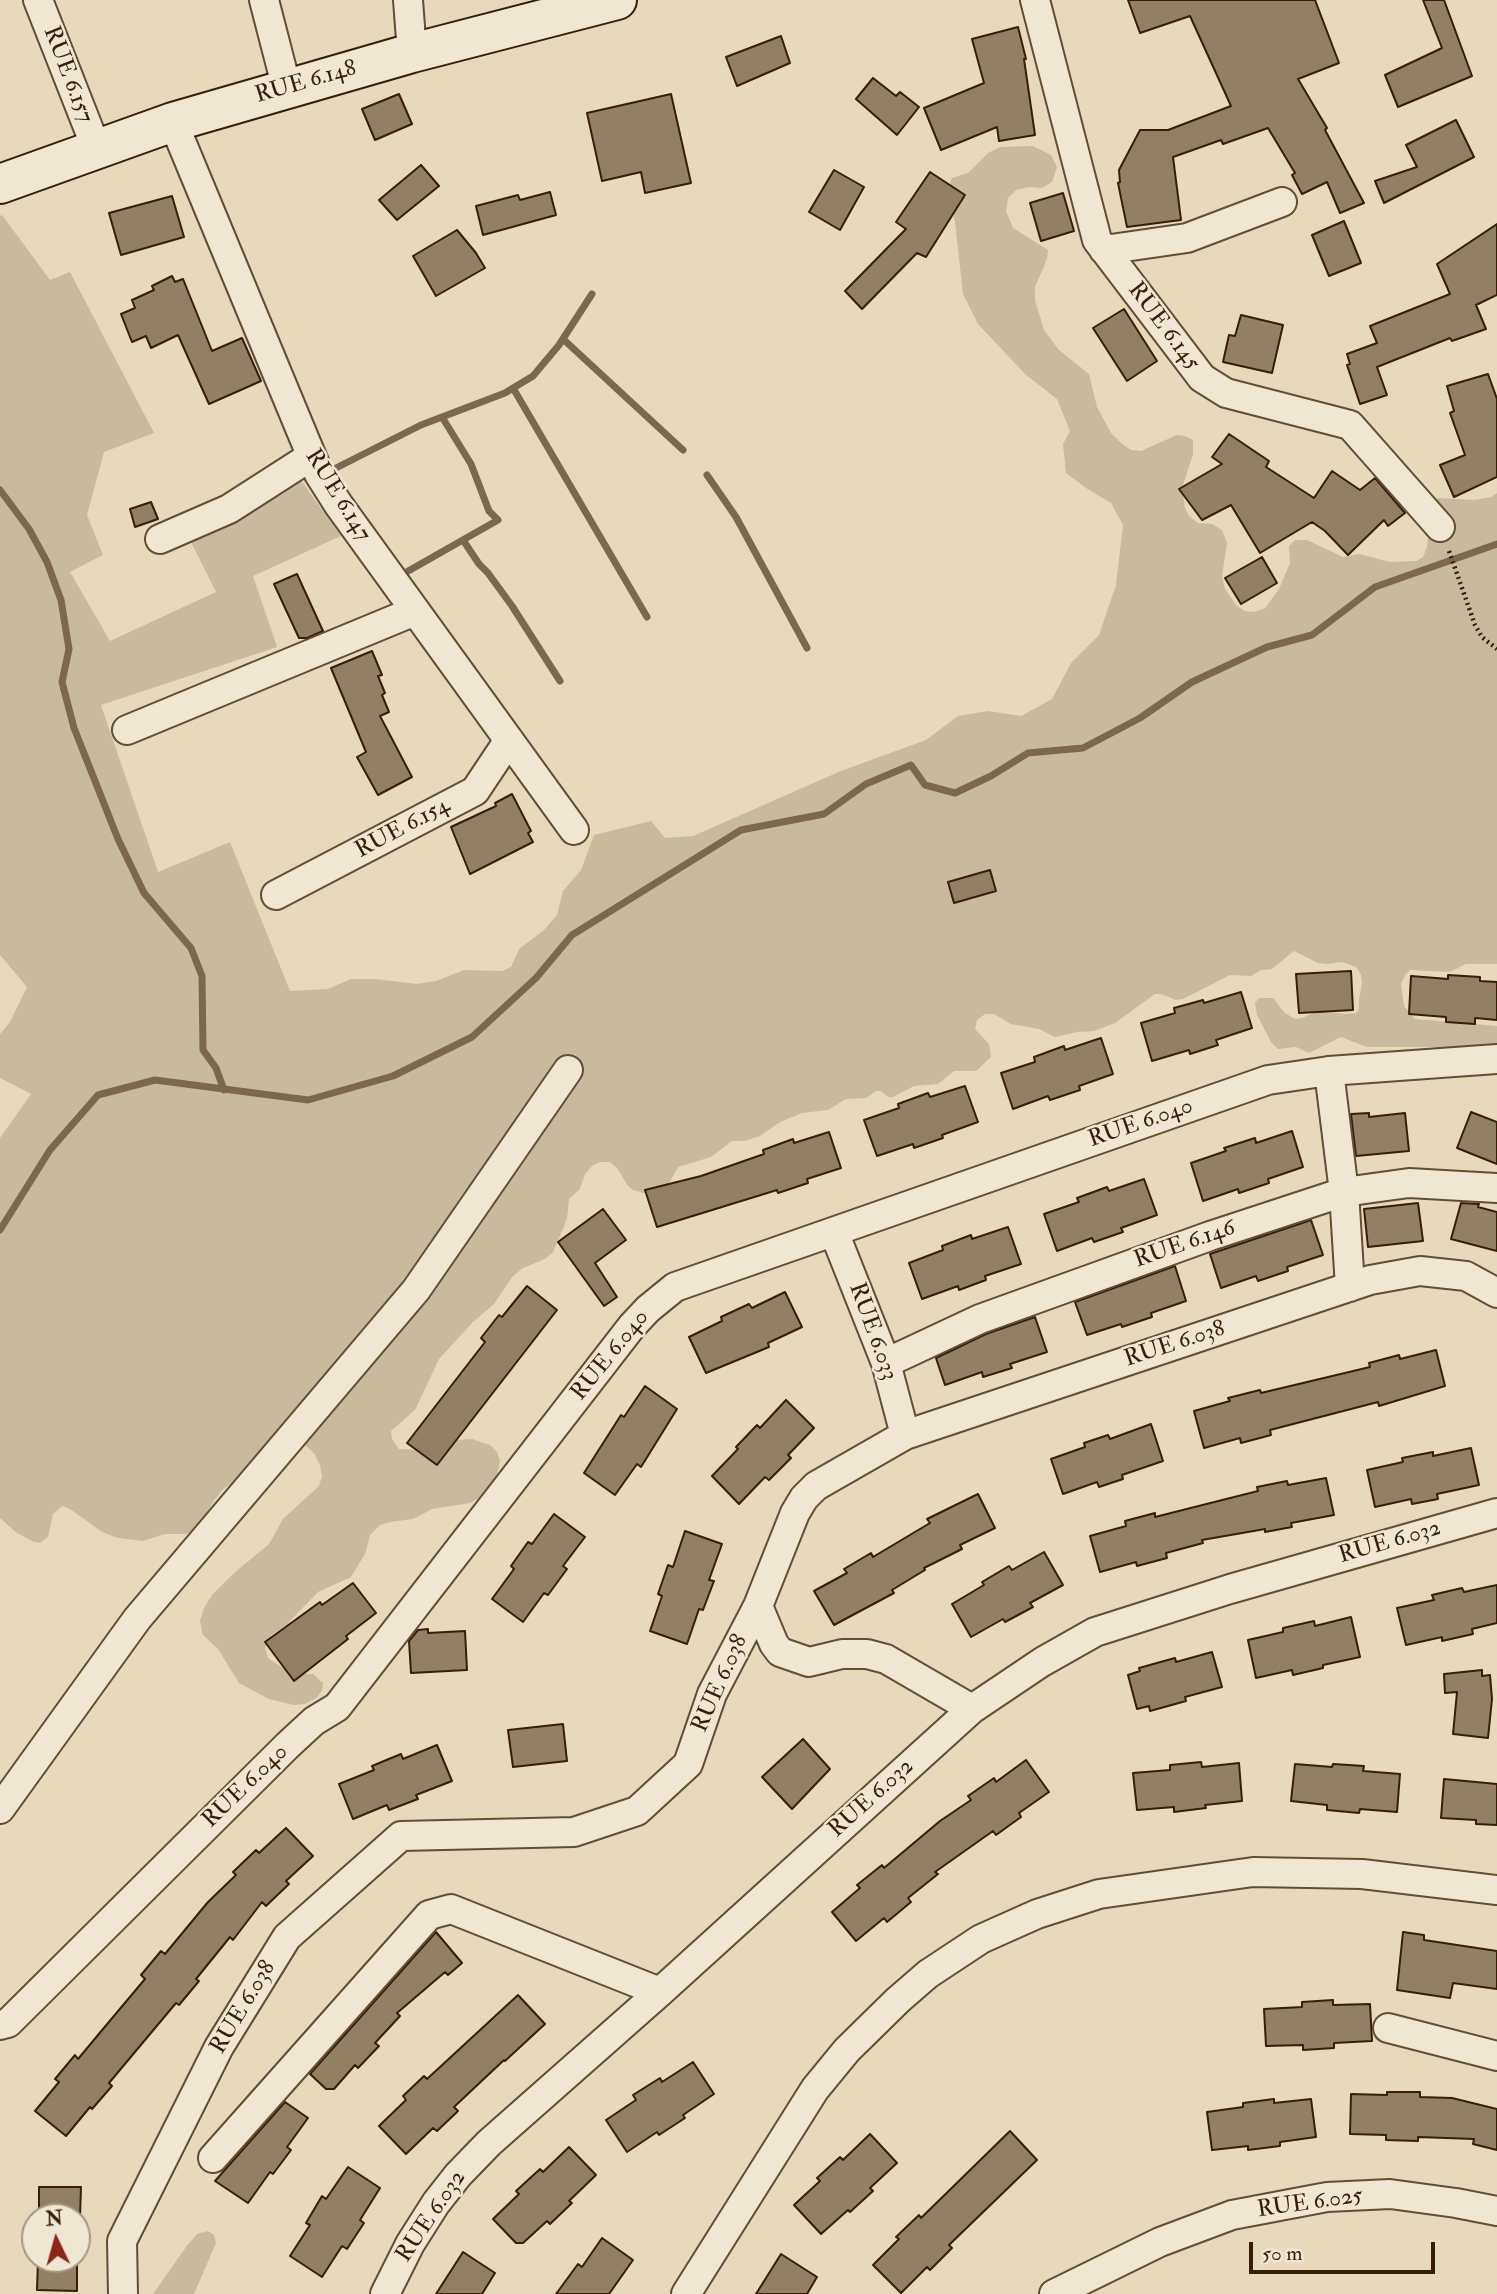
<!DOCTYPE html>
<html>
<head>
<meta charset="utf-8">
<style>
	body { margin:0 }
	#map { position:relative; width:1497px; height:2294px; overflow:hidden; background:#e6dabb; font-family:"IM FELL Double Pica",serif }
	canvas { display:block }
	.north { position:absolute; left:21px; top:2203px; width:70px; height:70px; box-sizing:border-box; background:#efe7d3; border:2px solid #a59781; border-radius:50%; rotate:355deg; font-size:19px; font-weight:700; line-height:28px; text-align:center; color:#371e06 }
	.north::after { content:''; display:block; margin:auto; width:24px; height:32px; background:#8f2418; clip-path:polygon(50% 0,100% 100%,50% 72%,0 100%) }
	.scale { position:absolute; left:1249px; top:2242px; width:186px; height:32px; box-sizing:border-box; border:4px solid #371e06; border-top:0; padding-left:9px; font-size:21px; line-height:24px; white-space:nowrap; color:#371e06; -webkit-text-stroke:5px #efe7d3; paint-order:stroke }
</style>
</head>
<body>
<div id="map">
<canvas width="1497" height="2294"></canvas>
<div class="north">N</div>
<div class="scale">50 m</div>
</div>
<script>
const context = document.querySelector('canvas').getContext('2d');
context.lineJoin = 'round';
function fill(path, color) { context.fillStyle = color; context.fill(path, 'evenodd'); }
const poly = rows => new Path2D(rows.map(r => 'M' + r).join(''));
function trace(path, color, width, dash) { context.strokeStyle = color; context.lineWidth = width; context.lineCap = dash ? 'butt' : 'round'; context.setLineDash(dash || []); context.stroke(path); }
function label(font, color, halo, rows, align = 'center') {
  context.font = font + ' "IM FELL Double Pica",serif'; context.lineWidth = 5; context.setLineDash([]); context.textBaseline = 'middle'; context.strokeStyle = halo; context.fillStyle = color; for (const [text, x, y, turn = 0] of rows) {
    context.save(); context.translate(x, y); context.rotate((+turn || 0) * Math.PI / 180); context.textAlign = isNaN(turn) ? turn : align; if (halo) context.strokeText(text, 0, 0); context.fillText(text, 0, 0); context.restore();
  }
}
fill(poly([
	[1033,146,1051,155,1057,167,1052,182,1042,188,1029,187,1016,190,1008,198,1006,211,1013,228,1048,250,1047,259,1035,287,1035,300,1044,330,1059,350,1089,374,1097,407,1111,433,1122,444,1131,450,1141,451,1177,435,1185,436,1193,440,1193,454,1182,488,1185,508,1189,516,1198,523,1212,524,1222,530,1227,543,1222,576,1225,589,1237,606,1245,611,1254,612,1265,608,1279,589,1290,563,1289,546,1295,540,1307,540,1343,557,1359,554,1390,562,1417,561,1423,557,1427,547,1431,502,1439,498,1474,500,1491,497,1497,493,1497,964,1466,964,1450,972,1410,970,1405,975,1401,984,1404,1006,1415,1019,1497,1026,1497,1047,1367,1047,1341,1037,1309,1053,1296,1047,1278,1049,1271,1042,1257,1015,1255,1003,1259,998,1273,998,1285,1013,1295,1019,1302,1018,1318,1011,1346,1014,1356,1013,1359,1009,1359,999,1362,984,1361,974,1356,967,1342,962,1328,964,1318,963,1294,951,1272,969,1261,970,1251,976,1230,975,1183,999,1176,1000,1161,994,1155,994,1115,1023,1094,1031,1077,1032,1055,1037,1039,1029,1011,1024,994,1014,985,1014,977,1020,975,1029,989,1044,991,1057,976,1071,954,1071,938,1084,914,1086,893,1097,888,1097,881,1091,876,1091,866,1098,846,1099,828,1110,802,1113,780,1122,760,1136,745,1141,732,1141,711,1157,678,1167,669,1183,654,1193,643,1193,633,1190,628,1186,617,1168,610,1162,600,1162,592,1166,585,1174,580,1189,569,1199,567,1219,553,1252,545,1259,523,1268,513,1276,494,1304,473,1322,439,1359,415,1410,391,1431,392,1439,399,1449,415,1450,428,1459,456,1440,472,1439,490,1445,497,1452,500,1461,495,1483,484,1495,470,1503,432,1509,413,1519,390,1522,380,1525,370,1535,365,1554,351,1577,318,1592,286,1625,270,1636,265,1648,268,1658,292,1674,313,1674,323,1683,322,1691,316,1698,305,1704,294,1705,269,1699,239,1683,218,1649,203,1635,200,1621,204,1608,212,1595,234,1573,269,1544,283,1519,319,1486,322,1476,320,1465,314,1453,305,1445,291,1441,223,1489,213,1502,199,1527,186,1534,165,1534,143,1541,118,1538,102,1532,70,1509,62,1506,53,1514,48,1537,40,1543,34,1542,17,1533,0,1518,0,1138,31,1094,0,1078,0,1034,10,1022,27,987,0,955,0,216,2,215,50,280,70,272,154,433,104,452,87,515,103,555,70,572,110,641,216,592,191,542,300,479,341,536,253,576,277,647,101,705,158,872,230,842,290,991,328,989,351,979,375,979,417,984,436,981,464,970,502,971,511,967,519,949,544,930,557,915,563,891,581,870,594,835,651,821,665,838,693,836,841,771,926,740,958,716,988,711,1021,716,1052,699,1071,663,1099,635,1116,585,1123,525,1111,503,1086,488,1066,473,1063,444,1070,431,1057,399,1026,375,978,324,963,294,955,222,948,190,952,178,968,173,988,153,1000,147],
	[208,2231,214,2235,216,2243,194,2294,153,2294,186,2247,197,2234]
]), '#c8ba9c');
trace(poly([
	[563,339,683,450],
	[513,388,647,617],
	[336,468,421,425,505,393,533,376,559,345,592,294],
	[707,475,736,517,807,648],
	[0,490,29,529,47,562,61,600,69,649,62,682,74,728,118,839,144,893,191,948,202,976,203,1050,216,1068,224,1090],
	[463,540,479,564,488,573,512,606,560,681],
	[403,574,498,520,489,511,471,464,442,417],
	[0,1230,50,1150,98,1095,155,1080,308,1100,393,1076,472,1037,536,978,572,935,741,830,824,814,866,784,911,765,925,785,955,793,991,776,1028,753,1083,748,1140,718,1192,682,1267,647,1312,635,1375,587,1497,544]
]), '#7c684d', 7);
const building = poly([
	[1128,0,1315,0,1339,63,1298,79,1327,128,1325,130,1364,203,1340,213,1327,182,1302,194,1292,175,1295,173,1268,128,1223,144,1221,140,1173,157,1181,220,1127,227,1118,183,1120,182,1119,170,1140,130,1168,130,1231,106,1190,16,1140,33,1128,0],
	[1423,0,1444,0,1472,76,1398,107,1385,75,1442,48,1423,0],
	[1018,27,1026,59,1024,59,1035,135,999,141,997,127,941,150,924,108,984,83,972,39,1018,27],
	[781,36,790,63,737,86,726,57,781,36],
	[873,78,896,96,900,92,919,107,897,135,856,99,873,78],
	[399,94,412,124,375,140,362,109,399,94],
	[671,94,691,183,645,193,641,172,602,181,587,113,671,94],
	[1456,120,1474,157,1384,203,1375,181,1417,167,1406,145,1456,120],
	[421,165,439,186,397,220,379,200,421,165],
	[834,170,864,187,840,230,809,212,834,170],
	[930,172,965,195,926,257,917,253,862,309,845,291,906,229,896,222,930,172],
	[550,192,556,215,483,235,476,206,518,195,520,200,550,192],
	[1063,193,1074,231,1041,241,1030,203,1063,193],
	[172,196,184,237,121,255,109,213,172,196],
	[1344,221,1361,263,1329,276,1312,235,1344,221],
	[1497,224,1497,295,1476,305,1486,329,1452,341,1450,338,1377,367,1387,395,1360,404,1347,365,1350,364,1347,354,1377,343,1370,326,1450,294,1437,264,1497,224],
	[457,230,476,253,485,268,436,296,413,256,457,230],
	[172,276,175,282,183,279,212,351,242,338,261,381,209,404,178,335,151,348,146,336,132,342,121,314,135,308,132,300,154,290,152,286,172,276],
	[1124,309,1157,361,1127,381,1093,328,1124,309],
	[1241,315,1283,325,1272,373,1223,362,1229,335,1235,336,1241,315],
	[1488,374,1497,399,1497,477,1454,497,1440,465,1465,455,1450,413,1454,411,1447,386,1488,374],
	[1229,434,1269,461,1266,467,1314,498,1332,471,1360,490,1375,478,1405,513,1388,526,1384,520,1348,555,1325,531,1312,522,1260,553,1231,505,1202,520,1179,489,1222,464,1212,457,1229,434],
	[151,502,158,519,135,527,130,509,151,502],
	[1262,557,1277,583,1241,604,1225,578,1262,557],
	[297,574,323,631,307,638,299,638,274,584,297,574],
	[372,651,382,675,378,676,385,693,382,695,389,712,380,716,412,777,378,795,357,757,366,752,331,668,372,651],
	[512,794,531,831,528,833,533,842,470,874,451,827,496,806,495,803,512,794],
	[990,870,996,891,954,903,948,882,990,870],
	[1351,971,1353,1010,1299,1013,1296,974,1351,971],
	[1448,975,1480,977,1480,981,1497,982,1497,1020,1475,1018,1475,1024,1446,1022,1446,1017,1409,1014,1411,976,1448,979,1448,975],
	[1241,992,1252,1028,1216,1040,1218,1045,1190,1054,1189,1050,1152,1061,1141,1023,1175,1013,1174,1008,1203,1000,1204,1003,1241,992],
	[1101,1038,1113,1074,1079,1086,1080,1090,1050,1100,1048,1096,1013,1109,1001,1073,1035,1062,1034,1057,1064,1046,1065,1050,1101,1038],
	[965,1086,978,1122,942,1135,943,1138,914,1148,913,1144,877,1156,864,1120,899,1108,898,1104,928,1093,930,1097,965,1086],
	[1471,1112,1497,1122,1497,1164,1457,1148,1471,1112],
	[1369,1113,1369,1117,1405,1113,1409,1151,1356,1156,1351,1114,1369,1113],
	[1292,1131,1303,1167,1268,1179,1269,1183,1239,1193,1238,1189,1203,1201,1191,1163,1226,1151,1224,1148,1255,1138,1256,1143,1292,1131],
	[829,1132,841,1168,807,1179,808,1183,778,1193,777,1190,657,1227,645,1190,701,1176,764,1154,763,1150,793,1139,794,1143,829,1132],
	[1144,1179,1157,1215,1121,1228,1123,1232,1094,1242,1092,1238,1057,1251,1044,1214,1079,1202,1077,1198,1107,1187,1109,1191,1144,1179],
	[1418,1203,1423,1241,1368,1247,1364,1209,1418,1203],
	[1461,1203,1479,1204,1478,1207,1497,1212,1497,1251,1451,1239,1461,1203],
	[603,1209,626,1240,595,1263,617,1297,604,1306,558,1242,603,1209],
	[1311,1220,1323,1255,1287,1267,1288,1271,1258,1281,1256,1276,1221,1288,1210,1254,1311,1220],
	[1008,1227,1021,1264,985,1276,986,1280,959,1290,958,1286,922,1299,909,1263,943,1250,942,1246,971,1235,972,1239,1008,1227],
	[1175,1266,1186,1301,1151,1313,1152,1317,1122,1327,1121,1324,1087,1335,1075,1302,1175,1266],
	[527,1286,557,1310,437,1465,407,1443,485,1342,481,1338,499,1315,502,1317,527,1286],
	[785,1292,802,1327,768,1343,769,1347,706,1373,689,1337,722,1321,721,1317,749,1304,752,1308,785,1292],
	[1035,1317,1047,1352,1010,1364,1012,1368,983,1377,982,1372,945,1385,936,1358,986,1334,1035,1317],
	[1436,1350,1445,1386,1379,1406,1378,1402,1270,1430,1271,1435,1241,1443,1240,1438,1204,1448,1194,1411,1230,1401,1228,1398,1260,1390,1261,1393,1370,1367,1369,1363,1399,1355,1400,1359,1436,1350],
	[645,1386,677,1409,641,1467,637,1464,615,1495,584,1473,621,1415,624,1417,645,1386],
	[786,1400,814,1428,788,1455,791,1458,769,1480,765,1477,739,1504,712,1476,738,1449,736,1447,757,1425,760,1428,786,1400],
	[1151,1424,1163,1461,1122,1475,1123,1479,1099,1487,1097,1482,1063,1494,1051,1459,1085,1447,1084,1443,1108,1435,1110,1439,1151,1424],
	[1471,1448,1479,1485,1437,1494,1438,1499,1412,1504,1411,1499,1375,1507,1367,1470,1403,1462,1402,1458,1433,1452,1433,1456,1471,1448],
	[1326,1478,1334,1515,1291,1523,1292,1527,1265,1532,1265,1529,1202,1540,1203,1543,1166,1553,1167,1558,1137,1566,1136,1562,1100,1572,1090,1536,1126,1526,1125,1521,1155,1513,1155,1517,1258,1491,1257,1487,1287,1481,1288,1485,1326,1478],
	[978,1494,995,1528,960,1545,962,1549,924,1568,925,1570,892,1590,894,1593,834,1625,814,1591,847,1573,844,1569,871,1553,873,1557,930,1523,927,1519,978,1494],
	[554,1514,585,1537,563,1566,567,1569,548,1595,544,1593,523,1622,492,1599,514,1569,511,1566,528,1542,532,1544,554,1514],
	[685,1531,722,1544,709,1580,714,1581,703,1610,699,1609,687,1644,650,1631,662,1596,658,1594,668,1565,673,1567,685,1531],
	[1044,1552,1063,1585,1030,1603,1033,1607,1005,1622,1003,1619,971,1637,952,1604,984,1585,982,1582,1009,1566,1012,1570,1044,1552],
	[353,1583,376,1613,346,1636,348,1639,294,1681,265,1642,320,1602,322,1605,353,1583],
	[1497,1585,1497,1623,1472,1629,1473,1634,1442,1641,1442,1637,1406,1645,1397,1608,1434,1600,1432,1595,1462,1588,1464,1592,1497,1585],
	[1351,1617,1360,1657,1323,1665,1323,1668,1293,1675,1292,1670,1256,1678,1248,1640,1283,1632,1283,1628,1314,1621,1315,1626,1351,1617],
	[428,1629,428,1633,465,1631,467,1670,411,1673,409,1641,418,1630,428,1629],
	[1212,1652,1222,1687,1185,1697,1186,1701,1150,1711,1149,1706,1137,1709,1128,1675,1140,1671,1139,1668,1175,1658,1176,1662,1212,1652],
	[1482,1670,1482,1676,1490,1675,1492,1699,1488,1738,1453,1734,1457,1692,1445,1693,1444,1674,1482,1670],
	[563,1724,567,1761,513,1767,508,1730,563,1724],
	[803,1739,830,1769,792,1809,762,1777,803,1739],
	[437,1745,452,1781,416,1795,418,1799,389,1810,387,1805,353,1819,339,1784,374,1770,372,1766,401,1754,403,1759,437,1745],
	[1026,1760,1049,1792,1019,1813,1021,1817,996,1835,993,1831,935,1872,938,1874,908,1898,911,1902,887,1922,884,1918,856,1941,832,1912,860,1888,857,1885,882,1865,884,1868,940,1821,971,1800,968,1796,994,1778,996,1782,1026,1760],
	[1201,1762,1202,1767,1239,1763,1242,1801,1205,1805,1206,1808,1174,1812,1174,1807,1137,1810,1133,1773,1170,1770,1170,1765,1201,1762],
	[1295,1764,1332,1767,1333,1764,1364,1766,1363,1771,1400,1774,1397,1812,1360,1809,1359,1813,1327,1810,1327,1805,1291,1801,1295,1764],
	[1444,1779,1497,1784,1497,1825,1476,1824,1476,1820,1441,1818,1444,1779],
	[286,1828,313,1856,286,1881,289,1884,266,1906,262,1902,233,1940,230,1937,196,1979,199,1981,179,2005,176,2003,109,2083,112,2086,92,2109,90,2107,66,2136,35,2111,59,2082,55,2079,75,2055,78,2059,103,2029,145,1979,141,1975,161,1951,165,1954,208,1902,236,1875,233,1872,256,1850,259,1853,286,1828],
	[436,1932,462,1963,448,1975,445,1972,397,2013,400,2016,375,2043,379,2046,358,2068,355,2065,334,2089,326,2089,310,2074,436,1932],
	[1403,1932,1424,1935,1424,1940,1497,1951,1497,1989,1453,1983,1450,1998,1397,1990,1403,1932],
	[518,1995,545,2024,505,2061,504,2060,454,2107,458,2111,437,2131,433,2128,406,2154,379,2126,406,2100,403,2096,424,2076,427,2079,518,1995],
	[1333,2000,1333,2005,1370,2004,1372,2041,1334,2043,1334,2048,1303,2050,1303,2045,1266,2046,1264,2009,1302,2007,1302,2002,1333,2000],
	[693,2062,714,2094,683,2115,685,2118,659,2135,657,2132,627,2152,606,2120,636,2100,633,2095,660,2078,662,2082,693,2062],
	[1387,2092,1420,2092,1420,2097,1452,2098,1497,2109,1497,2150,1473,2144,1474,2139,1418,2137,1418,2141,1386,2140,1386,2135,1350,2134,1351,2094,1387,2095,1387,2092],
	[1274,2099,1274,2103,1311,2099,1316,2137,1280,2142,1280,2146,1248,2150,1248,2146,1212,2150,1207,2112,1243,2107,1243,2103,1274,2099],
	[285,2102,308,2118,287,2147,291,2150,273,2174,270,2172,248,2203,215,2181,285,2102],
	[1010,2131,1037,2160,949,2245,952,2248,930,2270,927,2267,901,2293,873,2265,899,2239,896,2237,919,2215,921,2218,1010,2131],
	[870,2134,897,2163,870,2188,873,2191,850,2212,848,2210,821,2234,794,2205,820,2181,817,2178,840,2157,843,2160,870,2134],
	[569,2147,596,2175,569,2201,572,2203,550,2224,547,2221,523,2243,516,2243,493,2219,519,2194,516,2191,540,2169,543,2172,569,2147],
	[348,2167,380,2188,360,2220,364,2223,347,2249,342,2246,322,2277,290,2256,310,2225,306,2223,322,2196,326,2199,348,2167],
	[39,2187,81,2187,80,2217,39,2217,39,2187],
	[602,2238,633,2260,609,2294,556,2294,578,2264,582,2267,602,2238],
	[463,2252,495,2273,482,2294,436,2294,463,2252],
	[781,2254,817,2277,807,2294,756,2294,781,2254],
	[38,2259,77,2259,77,2291,37,2290,38,2259]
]);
fill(building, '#928064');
trace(building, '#371e06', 2);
const street = poly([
	[38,0,97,150],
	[264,0,287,89],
	[408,0,412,53],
	[1035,0,1097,240,1202,378,1226,393,1350,425,1440,527],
	[173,122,319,474,338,504,574,830],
	[1104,250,1187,238,1282,202],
	[160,539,229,509,310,457],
	[127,730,415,611],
	[276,895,475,791,509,740],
	[1329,1071,1344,1192,1350,1287],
	[834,1232,886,1363,905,1435],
	[886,1363,980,1319,1210,1236,1344,1192,1409,1183,1497,1188],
	[758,1606,774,1644,780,1652,809,1662,842,1654,867,1654,886,1659,972,1709],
	[0,1809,137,1619,416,1290,568,1070],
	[0,2025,8,2023,288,1745,314,1721,337,1707,632,1326,648,1309,675,1287,1268,1080,1329,1071,1497,1059],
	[1388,2028,1497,2056],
	[213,2158,429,1915,451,1909,660,1992],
	[123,2294,122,2241,219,2047,287,1937,401,1836,574,1832,637,1811,688,1764,712,1694,758,1606,795,1513,804,1498,816,1486,905,1435,1370,1280,1420,1271,1466,1276,1497,1293],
	[385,2294,410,2244,436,2203,458,2175,489,2143,660,1992,972,1709,1042,1662,1095,1632,1230,1589,1497,1513],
	[686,2294,815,2089,847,2050,898,2000,928,1974,981,1939,1037,1914,1099,1894,1253,1872,1362,1874,1497,1890],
	[1054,2294,1160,2242,1232,2215,1327,2197,1390,2194,1456,2203,1497,2211]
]);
const secondary = poly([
	[0,184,173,122,412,53,617,0]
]);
trace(street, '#634d33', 32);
trace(secondary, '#371e06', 42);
trace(poly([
	[1449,551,1475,625,1482,637,1497,649]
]), '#371e06', 4.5, [2, 3.5]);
trace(street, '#efe7d3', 28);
trace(secondary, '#efe7d3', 38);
label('23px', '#371e06', '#efe7d3', [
	["RUE 6.157",67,75,69],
	["RUE 6.148",306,83,-16],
	["RUE 6.145",1163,327,53],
	["RUE 6.147",337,496,58],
	["RUE 6.154",403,829,-28],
	["RUE 6.040",1141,1124,-19],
	["RUE 6.146",1185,1245,-19],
	["RUE 6.033",872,1332,70],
	["RUE 6.038",1175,1345,-18],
	["RUE 6.040",611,1356,-51],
	["RUE 6.032",1390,1543,-16],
	["RUE 6.038",721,1684,-66],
	["RUE 6.040",246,1787,-44],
	["RUE 6.032",872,1799,-42],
	["RUE 6.038",244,2008,-59],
	["RUE 6.025",1310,2204,-8],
	["RUE 6.032",432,2217,-56]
]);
</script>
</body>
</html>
